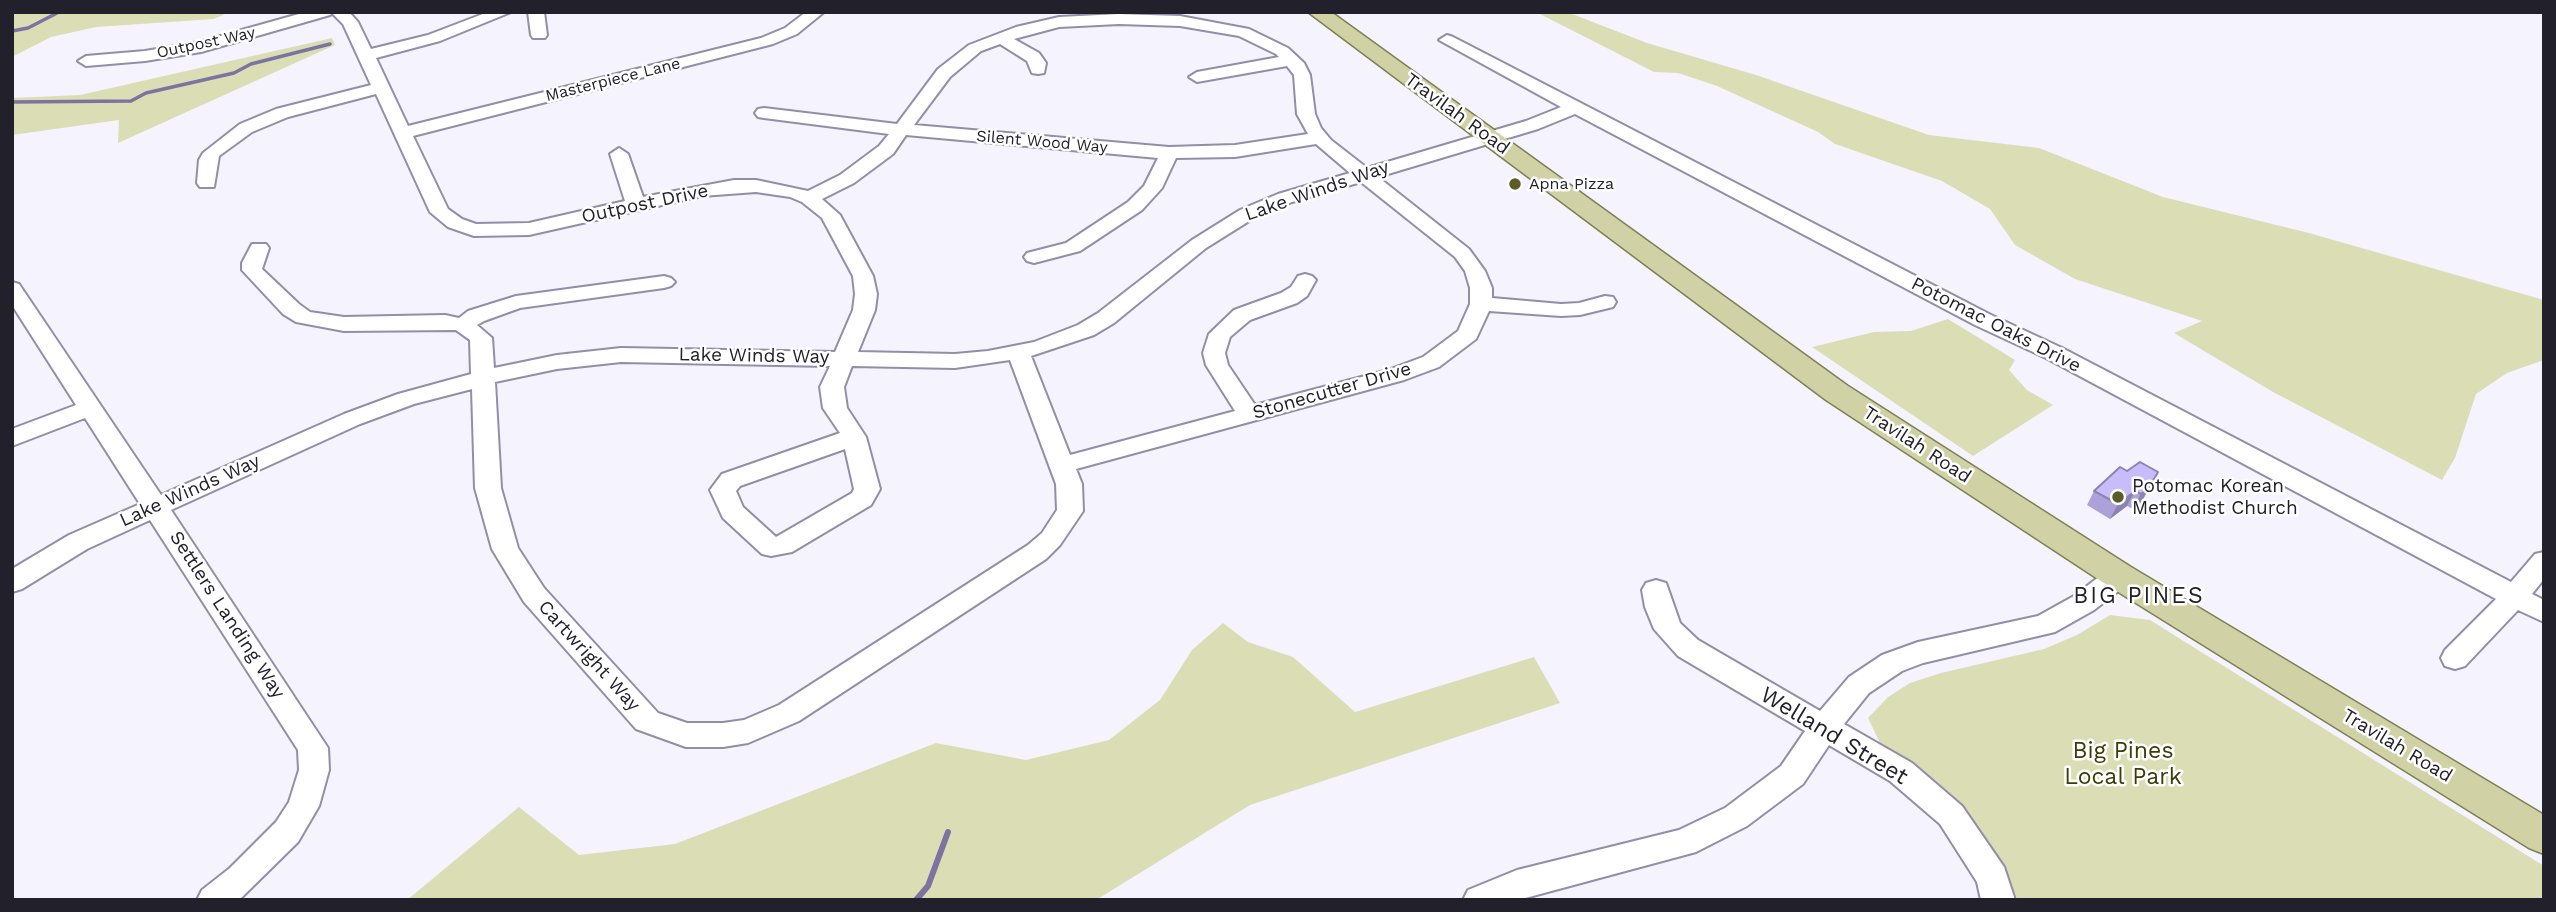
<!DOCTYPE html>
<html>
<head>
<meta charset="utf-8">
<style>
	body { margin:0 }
	#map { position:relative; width:2556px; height:912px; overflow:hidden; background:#f5f3fe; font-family:"Work Sans",sans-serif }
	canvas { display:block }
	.frame { position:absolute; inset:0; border:14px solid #22202a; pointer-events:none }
</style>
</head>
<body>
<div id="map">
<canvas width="2556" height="912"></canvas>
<div class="frame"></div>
</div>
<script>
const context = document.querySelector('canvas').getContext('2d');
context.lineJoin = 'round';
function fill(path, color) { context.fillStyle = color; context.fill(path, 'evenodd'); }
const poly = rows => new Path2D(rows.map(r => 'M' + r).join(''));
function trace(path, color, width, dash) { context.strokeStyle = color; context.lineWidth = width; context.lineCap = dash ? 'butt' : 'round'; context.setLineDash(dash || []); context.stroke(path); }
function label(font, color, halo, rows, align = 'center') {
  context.font = font + ' "Work Sans",sans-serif'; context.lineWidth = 5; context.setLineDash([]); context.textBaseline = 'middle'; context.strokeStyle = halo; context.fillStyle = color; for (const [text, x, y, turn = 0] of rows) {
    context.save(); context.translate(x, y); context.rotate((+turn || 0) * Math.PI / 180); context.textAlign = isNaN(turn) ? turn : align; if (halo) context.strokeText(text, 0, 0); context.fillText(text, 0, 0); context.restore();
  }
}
fill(poly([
	[12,12,229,12,214,19,96,27,51,37,12,57],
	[1536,12,1567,12,1647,43,1756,75,1929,135,2039,148,2163,197,2309,233,2544,300,2544,360,2507,373,2476,394,2455,458,2442,480,2273,392,2174,333,2202,321,2075,279,2015,245,1990,209,1942,181,1835,144,1818,132,1717,86,1678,73,1654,72],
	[332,38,335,45,118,143,119,120,12,135,12,98,80,95],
	[1948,319,2015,360,2009,370,2027,390,2053,405,1973,456,1812,347,1874,332,1911,331],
	[2110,615,2150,620,2544,866,2544,900,2018,900,1999,859,1977,825,1938,784,1881,745,1868,718,1888,697,1910,683,1941,673,2044,649,2077,635],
	[1223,623,1248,642,1293,657,1355,712,1534,657,1560,703,1250,805,1096,900,407,900,519,807,579,855,675,844,936,743,1026,760,1109,740,1160,700,1192,650]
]), '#dbdeb5');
trace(poly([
	[12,31,28,28,59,12],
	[12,102,131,101,146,93,234,73,251,64,330,44]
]), '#7c73a0', 3.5);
trace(poly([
	[916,900,928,886,948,832]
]), '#7c73a0', 6);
const minor = poly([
	[306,12,349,12,358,22,371,49,428,35,488,12,511,12,440,41,376,58,408,126,761,38,785,28,806,12,824,12,797,34,773,44,413,136,448,209,462,219,476,224,529,223,625,201,610,154,619,148,628,154,643,197,734,180,756,180,808,191,840,175,879,146,889,134,764,118,758,117,755,113,758,109,764,108,897,124,938,69,969,45,1016,27,1059,17,1119,14,1180,16,1249,29,1288,48,1304,63,1310,75,1315,114,1321,128,1331,140,1367,168,1526,121,1561,107,1439,40,1447,35,1453,37,1991,315,2062,348,2511,582,2535,554,2544,552,2544,579,2532,594,2544,600,2544,622,2518,610,2465,666,2455,669,2445,666,2441,658,2445,650,2496,599,2046,358,1975,325,1575,114,1538,129,1378,177,1469,249,1485,271,1492,288,1492,298,1561,304,1579,303,1605,296,1613,297,1616,302,1613,307,1580,315,1561,316,1489,311,1476,339,1439,367,1404,380,1076,469,1082,484,1083,511,1060,545,1046,559,799,721,748,743,723,747,686,747,636,729,524,602,492,549,475,488,472,389,414,404,360,424,171,510,328,748,329,770,319,806,298,842,239,900,197,900,202,890,230,868,276,822,289,802,299,770,298,750,150,520,87,549,22,589,12,592,12,569,69,535,140,504,85,418,12,446,12,429,76,405,12,305,12,282,19,284,161,495,344,414,398,394,471,374,470,340,456,330,344,331,296,322,283,314,242,270,242,263,252,244,266,244,269,248,262,269,299,304,310,312,344,317,445,315,459,318,468,311,516,296,664,276,671,278,675,282,671,286,664,288,520,308,484,321,477,325,492,338,494,368,557,355,621,348,835,352,853,310,855,294,853,276,822,218,802,202,790,197,756,192,702,196,529,235,474,236,448,227,430,212,376,94,288,117,252,132,219,156,214,187,200,187,197,183,199,160,203,153,240,124,276,109,371,85,343,24,332,13,330,15,201,52,145,61,86,66,78,61,86,56,145,51,199,42,306,12],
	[1119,24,1180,26,1239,36,1276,54,1279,57,1197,72,1189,77,1197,82,1287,66,1294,75,1297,114,1308,134,1235,145,1169,147,914,125,950,77,981,51,1000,44,1027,61,1032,73,1038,74,1044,73,1046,63,1039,53,1014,39,1059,27,1119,24],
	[906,135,1158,158,1144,186,1128,202,1066,243,1027,253,1024,257,1027,261,1034,263,1080,251,1142,210,1162,188,1176,158,1235,157,1316,144,1350,173,1278,194,1240,210,1192,240,1098,313,1078,325,1034,342,988,351,955,354,858,352,875,310,877,294,873,276,840,215,822,199,854,183,893,154,906,135],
	[1361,182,1455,257,1465,271,1470,288,1470,304,1458,331,1423,357,1388,370,1255,405,1228,365,1225,353,1230,337,1250,320,1297,303,1307,296,1316,280,1312,276,1305,274,1298,276,1291,287,1281,293,1234,310,1209,334,1203,353,1206,365,1235,411,1070,455,1031,356,1094,335,1114,323,1206,248,1254,218,1292,202,1361,182],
	[1010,360,1056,484,1057,510,1042,533,1028,545,779,705,744,720,723,723,687,723,658,713,544,588,518,548,501,488,495,382,557,369,621,362,830,366,820,387,823,408,840,433,722,474,710,490,723,518,762,554,771,556,792,552,871,505,880,489,866,437,847,408,844,387,852,366,955,368,1010,360],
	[845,449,854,489,852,493,776,537,743,507,736,491,740,486,845,449],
	[528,12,544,12,547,35,545,38,533,38,531,35,528,12],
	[2119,566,2129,569,2132,576,2129,583,2094,610,2055,632,1923,663,1902,671,1869,693,1844,724,1912,763,1962,806,2004,867,2015,900,1981,900,1977,882,1940,824,1890,781,1829,745,1803,784,1747,826,1696,852,1518,900,1463,900,1468,890,1517,870,1679,830,1725,808,1781,766,1805,731,1678,656,1654,629,1645,607,1642,590,1646,583,1656,580,1666,583,1680,623,1698,640,1820,711,1849,677,1882,655,1918,642,2038,616,2074,596,2109,569,2119,566]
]);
const major = poly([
	[1308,12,1331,12,1848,386,2131,567,2544,815,2544,854,2529,848,2107,585,1826,400,1308,12]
]);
trace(minor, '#928ea7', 4);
trace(major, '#7f8054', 3);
fill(minor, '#fff');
fill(major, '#d0d2a6');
fill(poly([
	[2127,471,2158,472,2141,503,2133,509,2127,506,2110,519,2087,505,2094,491]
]), '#aca2d8');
fill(poly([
	[2149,488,2141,503,2133,509,2141,494],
	[2135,491,2127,506,2110,519,2118,504]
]), '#8c84b0');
const building = poly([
	[2140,462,2158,472,2149,488,2141,494,2135,491,2118,504,2094,491,2120,467,2127,471,2140,462]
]);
fill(building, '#c8bcfb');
trace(building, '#8c84b0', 2);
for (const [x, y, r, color] of [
	[1515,184,7,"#5b5c2a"],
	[2118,497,7,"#5b5c2a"]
]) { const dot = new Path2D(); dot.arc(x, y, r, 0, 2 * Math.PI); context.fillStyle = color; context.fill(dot); trace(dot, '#fff', 2.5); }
label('16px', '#22202a', '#fff', [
	["Outpost Way",206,43,-12],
	["Masterpiece Lane",613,80,-14],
	["Silent Wood Way",1042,142,5]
]);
label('16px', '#22202a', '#fff', [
	["Apna Pizza",1529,184]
], 'left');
label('19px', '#22202a', '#fff', [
	["Travilah Road",1457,114,36],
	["Lake Winds Way",1317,191,-19],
	["Outpost Drive",645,204,-12],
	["Potomac Oaks Drive",1996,325,27],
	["Lake Winds Way",754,356,1],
	["Stonecutter Drive",1332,391,-16],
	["Travilah Road",1917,445,33],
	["Lake Winds Way",190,491,-24],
	["Settlers Landing Way",227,615,57],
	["Cartwright Way",589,656,48],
	["Travilah Road",2397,746,31]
]);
label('19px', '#22202a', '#fff', [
	["Potomac Korean",2132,486],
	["Methodist Church",2132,508]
], 'left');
context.letterSpacing = '2px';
label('23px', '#22202a', '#fff', [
	["BIG PINES",2139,596]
]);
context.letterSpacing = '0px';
label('23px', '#22202a', '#fff', [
	["Welland Street",1834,736,31]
]);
label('23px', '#3b3c06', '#fff', [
	["Big Pines",2123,751],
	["Local Park",2123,777]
]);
</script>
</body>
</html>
